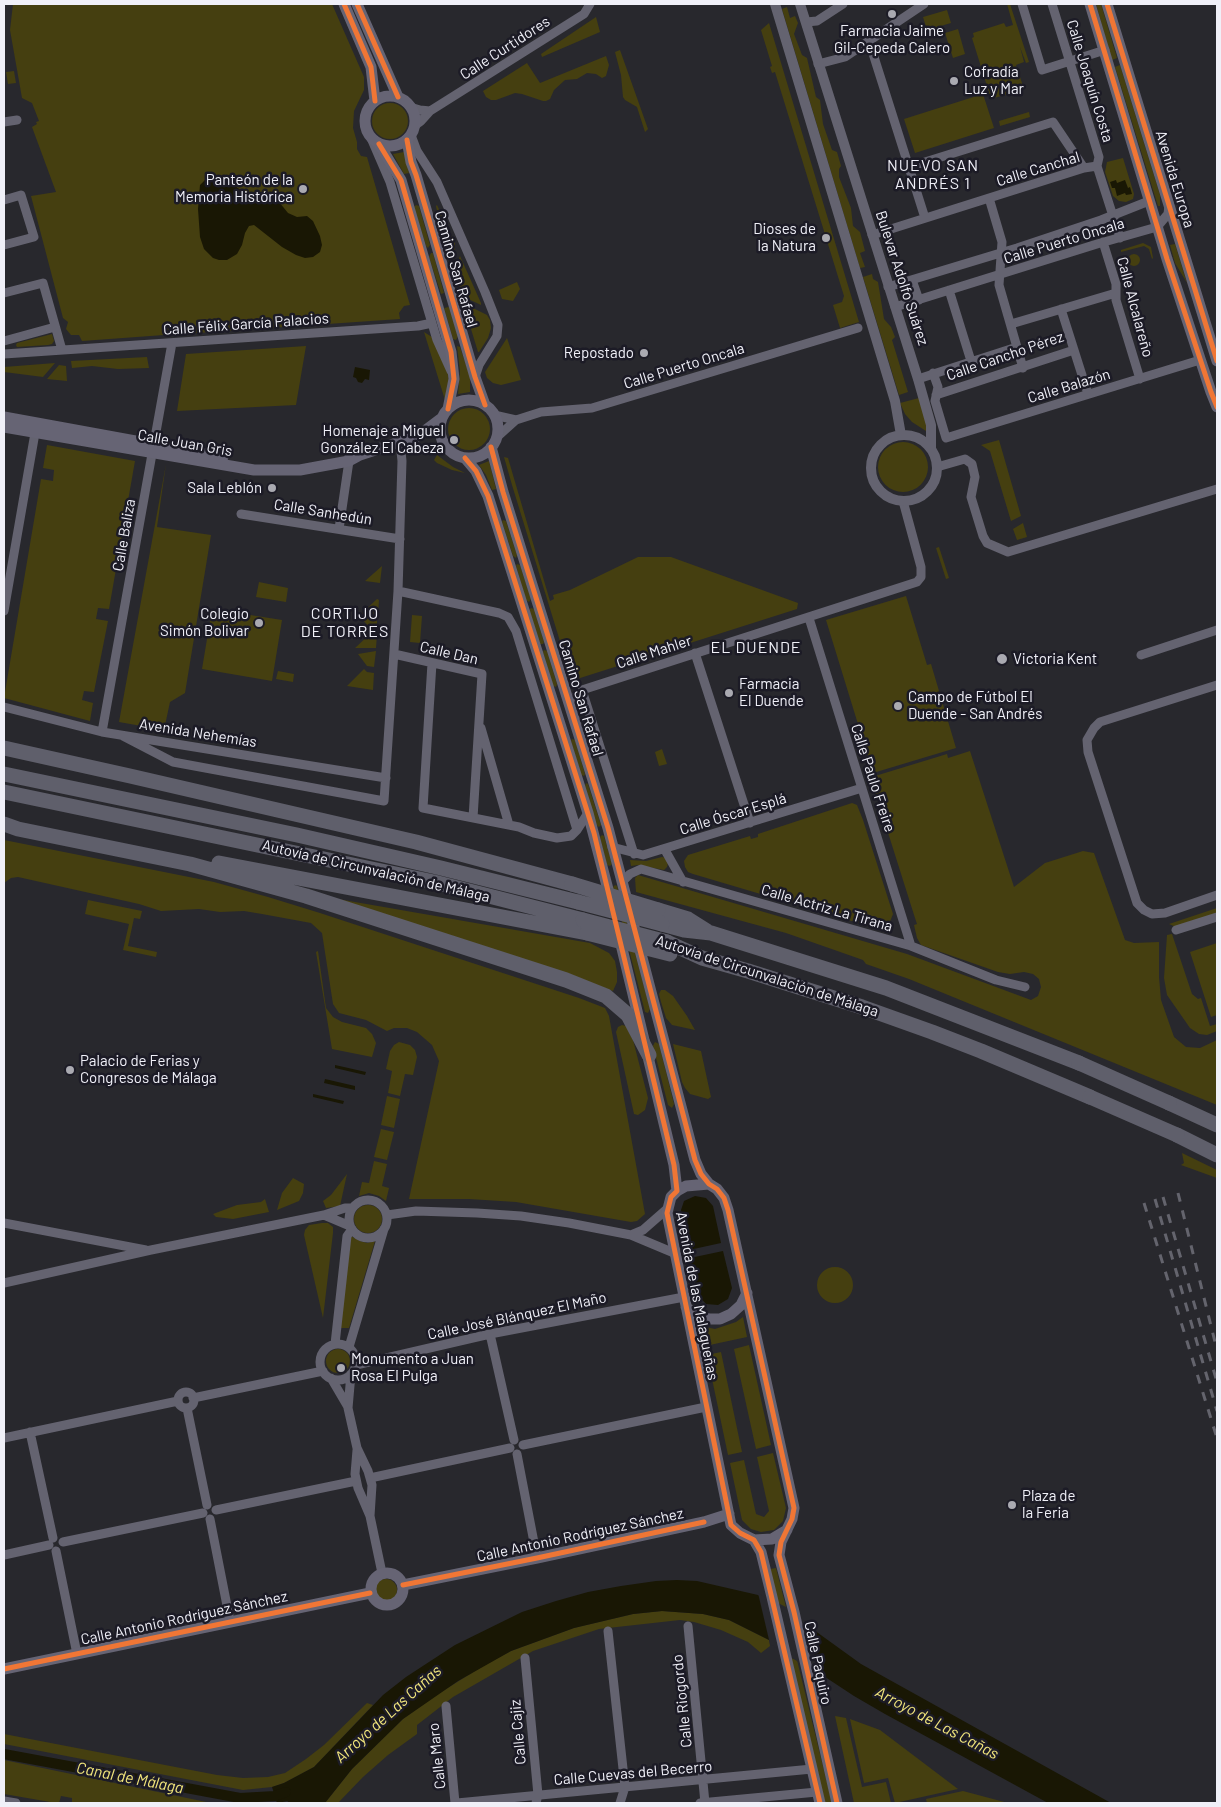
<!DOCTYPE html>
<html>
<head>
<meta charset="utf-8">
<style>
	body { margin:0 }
	#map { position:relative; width:1221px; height:1807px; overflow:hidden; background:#28282d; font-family:Barlow,sans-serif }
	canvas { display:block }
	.frame { position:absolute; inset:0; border:5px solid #f0f0f8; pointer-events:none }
</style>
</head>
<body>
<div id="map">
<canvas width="1221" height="1807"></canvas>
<div class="frame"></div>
</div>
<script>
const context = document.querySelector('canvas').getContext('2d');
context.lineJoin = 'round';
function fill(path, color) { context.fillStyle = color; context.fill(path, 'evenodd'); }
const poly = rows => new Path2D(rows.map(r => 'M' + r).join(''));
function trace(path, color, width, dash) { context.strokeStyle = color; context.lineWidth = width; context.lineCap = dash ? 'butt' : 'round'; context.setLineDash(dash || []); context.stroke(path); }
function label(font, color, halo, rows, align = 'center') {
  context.font = font + ' Barlow,sans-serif'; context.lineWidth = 5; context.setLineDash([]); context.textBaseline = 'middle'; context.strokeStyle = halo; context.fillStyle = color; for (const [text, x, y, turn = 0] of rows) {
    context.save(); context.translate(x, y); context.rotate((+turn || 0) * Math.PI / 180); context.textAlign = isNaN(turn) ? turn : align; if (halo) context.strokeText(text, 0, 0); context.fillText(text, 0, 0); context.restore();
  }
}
fill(poly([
	[13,4,332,4,364,77,364,90,354,111,353,128,357,142,357,149,361,156,367,157,410,305,404,306,399,313,400,319,182,334,179,330,169,331,164,335,82,341,79,335,71,335,66,329,68,322,63,318,31,196,56,192,32,127,37,124,36,122,39,121,32,103,22,98,10,30],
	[1007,4,1010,4,1029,62,1026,63,1020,47,1024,62,1016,65,1024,89,991,99,972,38,974,37,973,33,1004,23,1006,27,1013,25],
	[1096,4,1101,4,1117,58,1112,60],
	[787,7,790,18,795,16,798,23,794,34,802,55,807,58,816,97,820,100,823,124,832,150,837,152,841,166,839,169,839,177,851,208,853,226,860,232,865,251,860,253,865,267,860,268,782,9],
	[947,10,951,23,927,30,923,17],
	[596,17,600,32,542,57,541,54],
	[769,23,859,322,840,328,833,305,842,302,844,296,775,72,772,73,770,67,772,66,761,30],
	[958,29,965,54,953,58,945,33],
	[620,50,648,129,645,132,637,107,625,100,623,97,621,75,615,52],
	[606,56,609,65,606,76,602,78,596,74,587,73,577,79,565,80,554,90,550,99,546,101,543,101,522,94,515,93,496,100,491,100,486,97,483,91,527,63,540,83],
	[1120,65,1160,195,1160,206,1158,206,1115,67],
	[14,71,16,83,8,84,6,72],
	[983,94,994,128,915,153,904,119],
	'372 121a18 18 0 1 1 36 0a18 18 0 1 1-36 0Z',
	[1029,112,1030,117,1000,126,999,121],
	[404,152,409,173,404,174,393,154],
	[1123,158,1134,194,1133,199,1126,202,1119,201,1113,196,1105,172,1107,162],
	[416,205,419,206,430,245,428,248,426,246,414,207],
	[437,205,455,244,455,249,452,261,437,211,436,206],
	[1143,243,1151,247,1153,258,1152,259,1149,249,1144,246,1121,252,1121,250],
	[1175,244,1187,283,1175,263,1170,245],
	[431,253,433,253,444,293,441,294,429,257],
	'1128 260a6 6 0 1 1 12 0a6 6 0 1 1-12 0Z',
	[460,256,481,303,481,305,466,298,462,293,454,271],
	[872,274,873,279,878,282,884,319,891,327,895,337,892,340,908,392,899,395,863,277],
	[517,282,520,289,513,301,502,299,499,290],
	[465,304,487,315,490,320,491,328,488,338,479,352,478,352,464,306],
	[449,307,458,336,456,340,453,339,444,308],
	[424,332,432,337,448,374,449,379,445,400],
	[52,334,54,341,52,344,48,345,17,347,16,345,17,343],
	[507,338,521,380,501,385,493,383,487,378,485,372],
	[306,346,296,405,177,411,186,354],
	[457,346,460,347,470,377,470,392,458,394,460,371],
	[147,357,149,368,118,369,92,366,72,368,71,361],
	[55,363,43,377,4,372,4,367],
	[59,365,66,366,67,381,47,379],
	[919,398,928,429,926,431,912,422,905,414,900,403],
	'448 429a21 21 0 1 1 42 0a21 21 0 1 1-42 0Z',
	[999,440,1021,516,1011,521,990,451,981,445],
	'878 467a25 25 0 1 1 50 0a25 25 0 1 1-50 0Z',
	[47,445,135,461,109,609,98,608,96,619,108,621,94,692,84,691,82,700,93,703,90,721,4,698,41,479,53,481,54,470,43,468],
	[437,455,453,467,465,473,452,470,437,463,434,460],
	[504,457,508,458,550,601,554,599,553,595,570,590,638,557,671,557,798,603,797,609,577,679,571,677,512,485],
	[489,461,496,489,492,490,486,475,479,465],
	[166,464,157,527,211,535,185,693,170,702,164,730,119,722],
	[503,520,506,521,517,555,516,558,513,556,502,522],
	[1023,523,1027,537,1017,540,1013,529],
	[939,547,949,578,946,579,936,548],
	[517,564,520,565,531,599,529,602,526,600,516,566],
	[382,566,380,583,365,581],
	[259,582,288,588,286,602,256,597],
	[906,596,927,665,931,664,956,748,873,773,826,620],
	[377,599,379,600,378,614,361,614],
	[531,608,534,609,544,642,543,644,540,644,529,610],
	[212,609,282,620,272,681,202,669],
	[412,615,422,616,420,643,410,642],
	[361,618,377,618,377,631,373,631],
	[371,633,377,634,376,648,355,648],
	[544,650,547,651,557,684,556,687,553,686,543,652],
	[376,651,374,667,367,666,358,654],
	[364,669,367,672,374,673,373,690,347,686],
	[278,671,294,674,293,682,276,679],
	[572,739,575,740,585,774,584,776,581,775,571,741],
	[662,749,667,764,659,766,655,752],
	[970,751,1014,887,1045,863,1083,851,1094,853,1125,940,1134,943,1159,942,1159,977,1161,1000,1174,1037,1186,1047,1200,1048,1217,1040,1217,1105,909,979,866,964,863,960,786,933,636,892,635,878,638,875,907,954,1031,1000,1038,996,1041,987,1039,979,1033,974,1024,972,1010,974,998,972,921,945,917,938,914,925,917,924,915,918,872,782,876,780,875,776,947,754,948,758],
	[586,783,588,784,601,825,599,827,596,825,585,786],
	[852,803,857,805,863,820,893,914,889,924,882,930,693,874,688,872,685,867,684,861,688,855,750,836,751,839,758,837,758,834],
	[602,835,604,836,612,864,610,866,607,865,600,837],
	[4,840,214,882,268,897,320,913,579,998,605,1008,609,1016,645,1214,637,1221,631,1222,516,1202,469,1199,409,1199,439,1061,432,1045,417,1032,407,1028,394,1028,387,1031,366,1020,339,1013,333,1004,322,933,311,923,262,914,244,911,220,912,199,909,161,911,139,904,18,877,11,878,4,883],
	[662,857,667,858,668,863,667,867,664,870,638,865,631,866,630,860,646,861],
	[615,885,617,886,650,1009,648,1013,645,1012,613,887],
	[315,895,590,943,609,953,615,961,617,972,617,982,613,991],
	[88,900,142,911,140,919,134,918,128,946,157,952,156,957,123,950,129,924,85,914],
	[1217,908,1217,913,1176,927,1169,924],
	[1172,934,1192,994,1198,999,1201,998,1210,1026,1217,1024,1217,1031,1207,1035,1199,1034,1190,1028,1167,995,1164,978,1167,935],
	[1217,943,1217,1015,1211,1017,1190,952],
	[318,951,326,1008,333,1017,342,1022,366,1028,372,1034,376,1043,372,1057,332,1049,316,952],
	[661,990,665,990,673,996,687,1016,695,1030,672,1025,666,1018,661,1002,659,994],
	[622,1025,626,1026,633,1040,648,1098,645,1110,638,1115,634,1114,616,1032,618,1027],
	[399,1042,410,1045,415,1050,417,1057,413,1075,405,1074,400,1096,388,1093,392,1071,386,1069,390,1051,394,1045],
	[655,1042,659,1044,674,1104,672,1108,668,1105,653,1046],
	[673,1044,701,1051,711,1097,708,1099,690,1094,685,1088,682,1082],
	[387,1096,400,1099,394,1128,381,1125],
	[381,1129,394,1132,387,1160,374,1157],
	[1182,1153,1217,1170,1217,1178,1181,1165,1184,1163],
	[374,1161,387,1164,382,1186,389,1188,386,1201,379,1196,369,1193,359,1196,362,1182,369,1183],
	[347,1174,340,1206,326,1208,323,1201,331,1195],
	[293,1178,304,1184,303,1193,299,1201,277,1210,282,1193],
	[265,1199,269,1212,233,1219,216,1217,213,1214,237,1205,261,1202],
	'354 1219a14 14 0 1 1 28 0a14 14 0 1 1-28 0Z',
	[322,1223,328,1223,333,1227,333,1233,323,1318,304,1235,305,1230,309,1225],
	[351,1236,360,1241,367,1243,375,1241,349,1328,340,1328],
	'817 1285a18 18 0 1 1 36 0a18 18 0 1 1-36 0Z',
	[743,1317,747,1337,705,1346,700,1326,715,1329,736,1322],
	[749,1345,771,1445,756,1449,734,1349],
	'326 1361a12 12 0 1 1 24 0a12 12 0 1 1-24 0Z',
	[721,1352,742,1452,728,1455,707,1355],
	[773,1453,786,1508,783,1521,774,1530,761,1532,751,1529,742,1520,730,1463,744,1460,756,1514,764,1517,769,1511,757,1457],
	[776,1568,786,1607,778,1603,770,1569],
	'375 1590a11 11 0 1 1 22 0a11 11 0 1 1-22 0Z',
	[662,1611,703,1614,729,1620,769,1640,770,1646,761,1653,748,1642,721,1630,694,1622,680,1620,599,1629,533,1651,453,1697,417,1725,417,1734,388,1755,363,1777,338,1803,325,1803,352,1769,403,1719,438,1694,483,1666,511,1651,574,1628,633,1614],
	[791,1658,797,1660,832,1803,825,1803],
	[367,1703,373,1705,314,1767,284,1783,272,1787,243,1790,4,1744,4,1734,217,1775,243,1778,268,1777,285,1773,306,1759,324,1745],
	[835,1716,846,1718,862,1787,886,1782,891,1803,854,1803],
	[850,1719,880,1730,958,1789,895,1803,888,1778,864,1783],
	[4,1760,211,1803,72,1803,72,1798,61,1796,59,1803,56,1803,4,1794],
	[963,1791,1008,1803,927,1803,926,1799]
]), '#453f10');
fill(poly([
	[213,179,235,186,249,196,268,194,275,197,288,213,297,217,307,216,313,221,320,236,322,245,320,252,313,257,305,258,296,255,282,247,254,225,249,226,245,233,242,245,237,254,227,260,219,260,213,258,204,249,200,237,198,209,200,185,205,180],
	[1116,180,1117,183,1125,180,1128,188,1130,187,1132,194,1126,195,1125,193,1117,196,1115,188,1112,188,1110,182],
	[355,367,370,370,369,380,365,379,362,383,358,382,356,378,353,377],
	[335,1065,366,1072,365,1075,335,1068],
	[325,1079,355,1086,355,1090,324,1083],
	[313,1094,344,1101,343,1104,313,1097],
	[695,1196,706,1198,713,1206,721,1243,689,1250,681,1210,684,1201],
	[723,1251,732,1288,728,1299,718,1305,706,1304,698,1295,690,1258],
	[677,1580,697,1581,758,1595,807,1625,861,1664,1111,1803,1048,1803,885,1714,854,1696,769,1640,729,1620,703,1614,662,1611,633,1614,574,1628,511,1651,458,1681,403,1719,352,1769,325,1803,287,1803,288,1801,277,1803,272,1787,284,1783,314,1767,383,1695,406,1677,455,1645,522,1612,556,1601,588,1592,621,1586,656,1581]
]), '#191704');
fill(poly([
	[758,1593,807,1622,819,1675,770,1644]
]), '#28282d');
trace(poly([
	[4,1754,240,1798,275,1796,286,1792]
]), '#191704', 10);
trace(poly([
	[1022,4,1042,70,1105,50],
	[1052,4,1099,157,1097,166],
	[806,22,817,21,843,4],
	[869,41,925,218],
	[818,64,845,57,924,4],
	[410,107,420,110,430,111],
	[4,122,17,120],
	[414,126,421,121,430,111,584,14,590,4],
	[411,135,417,151,437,182,485,292,498,325,497,336,479,365,475,377],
	[371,138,390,182,437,340,451,371],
	[1097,166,1120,238],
	[909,167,1053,122,1084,168],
	[989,198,1002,242,999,285,1023,368],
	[4,200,21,195,34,237,4,245],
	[872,235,1084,168,1097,166],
	[1103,242,1116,284,1116,300,1140,379],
	[912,280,919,300],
	[888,287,1017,248,1101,220,1149,201],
	[949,290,971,361],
	[4,293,43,283,62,350],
	[895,307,1097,244,1157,227,1168,214,1169,205],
	[1061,309,1088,394],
	[1011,324,1116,293],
	[4,341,55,327],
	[4,354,418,326,432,323],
	[933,373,938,387,935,401,946,438,1200,360],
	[918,379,1017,347],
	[936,395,1074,350],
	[494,415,516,420,541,412,592,408,858,328],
	[496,438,516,420],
	[937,467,965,459,972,464,975,477,971,497,983,536,987,543,1008,552,1217,489],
	[241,514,400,539],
	[339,529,349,461,349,455],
	[398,591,499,613,508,617,516,631,577,830],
	[4,611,35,433],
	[809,618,911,946],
	[695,653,750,823],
	[394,654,482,674,473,818],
	[1141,655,1217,630],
	[432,663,423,808,519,827,534,833,557,838,571,836,577,830,588,813],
	[1217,685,1100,722,1094,728,1087,740,1088,752,1137,903,1144,910,1152,914,1165,913,1217,895],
	[582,690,634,854],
	[570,702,582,690,917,582,921,577,921,567,903,501],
	[4,707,102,732,386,778],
	[481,728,509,825],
	[102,732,172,343],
	[121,735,173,762,384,801,398,591,402,461,400,442],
	[612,847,643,855,862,788],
	[665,850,683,882],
	[622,882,630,874,641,869,911,946,996,980,1025,987],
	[1176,930,1217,917],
	'349 1219a19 19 0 1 1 38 0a19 19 0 1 1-38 0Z',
	[324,1215,350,1226],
	[387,1215,416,1211,477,1213,521,1216,569,1223,631,1235,674,1253],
	[4,1223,146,1250],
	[631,1235,643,1230,667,1209],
	[4,1283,151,1250,324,1215,345,1208,352,1208],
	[490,1334,514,1440],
	'320 1362a18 18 0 1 1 36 0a18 18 0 1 1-36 0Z',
	[335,1344,347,1236,352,1229],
	[349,1347,384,1229],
	[356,1365,490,1334,684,1297],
	[351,1374,348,1408,357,1448,368,1471,372,1485,370,1516],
	[331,1378,348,1407],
	'178 1400a8 8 0 1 1 16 0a8 8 0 1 1-16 0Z',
	[193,1398,323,1371],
	[187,1408,207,1505],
	[30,1432,53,1538],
	[4,1438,178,1401],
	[523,1445,706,1407],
	[357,1450,355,1474,358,1488,370,1516,382,1573],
	[517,1454,537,1558],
	[370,1478,510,1448],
	[216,1510,356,1481],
	[210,1519,230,1621],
	[63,1542,203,1513],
	[56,1551,77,1654],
	[4,1555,49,1545],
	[688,1626,705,1803],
	[608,1631,625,1787,620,1803],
	[525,1658,538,1795,536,1803],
	[446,1706,455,1803],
	[4,1801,16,1803],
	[457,1803,812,1769],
	[700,1803,817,1792]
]), '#646370', 9);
trace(poly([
	[775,4,895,401,901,435],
	[800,4,918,379,931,425,931,448],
	'871 468a33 33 0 1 1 66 0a33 33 0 1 1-66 0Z'
]), '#646370', 10);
trace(poly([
	[344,4,371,67,375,101],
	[357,4,398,97],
	[1090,4,1167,259,1211,392,1217,407],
	[1107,4,1217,361],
	'365 121a25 25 0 1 1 50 0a25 25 0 1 1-50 0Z',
	[407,140,411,162,416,175,475,377,485,405],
	[379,144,401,180,451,352,454,379,448,409],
	'440 429a29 29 0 1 1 58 0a29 29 0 1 1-58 0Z',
	[4,417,223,457],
	[4,427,254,470,300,470,349,461,360,455,418,436,442,418],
	[491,447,503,492,608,828,695,1160,701,1174,709,1184,717,1189,724,1198,728,1210,794,1508,792,1519,781,1542,779,1555,794,1612,837,1803],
	[465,458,476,471,488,496,588,813,611,901],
	[619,936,674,1165,677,1191],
	[709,1184,686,1186,677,1191,671,1197,667,1213,731,1525,740,1533,754,1540,772,1539,787,1530],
	[686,1307,697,1316,710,1319,720,1319,731,1314,741,1305,747,1293],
	[754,1540,761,1552,772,1597,820,1803],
	'371 1589a16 16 0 1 1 32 0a16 16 0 1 1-32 0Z',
	[403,1585,537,1558,704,1522,729,1514],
	[4,1669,370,1593]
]), '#666474', 11);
trace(poly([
	[4,748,130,776,416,842,572,884],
	[4,774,297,835,441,868,578,902],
	[4,792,434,882,583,920],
	[4,824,18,829,190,864,306,896,566,980,606,996,628,1015,649,1055],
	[219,863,587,933],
	[658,910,688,919,707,931],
	[662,924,684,930,711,933,886,988,1079,1063],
	[667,942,702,958,748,971,862,1007,932,1032,981,1051,1090,1097],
	[1169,1103,1217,1125],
	[1177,1135,1217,1155]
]), '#5f5f6b', 15);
trace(poly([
	[1178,1193,1217,1350],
	[1163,1197,1217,1382],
	[1155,1199,1217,1411],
	[1144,1203,1217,1438]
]), '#64646d', 3, [9, 9]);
trace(poly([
	[572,884,658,910],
	[578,902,662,924],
	[583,920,667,942],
	[587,933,670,954],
	[1079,1063,1169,1103],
	[1090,1097,1177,1135]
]), '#5f5f6b', 15);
trace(poly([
	[344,4,371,67,375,101],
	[357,4,398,97],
	[1090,4,1167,259,1211,392,1217,407],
	[1107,4,1217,361],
	[407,140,411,162,416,175,475,377,485,405],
	[379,144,401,180,451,352,454,379,448,409],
	[491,447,503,492,608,828,695,1160,701,1174,709,1184,717,1189,724,1198,728,1210,794,1508,792,1519,781,1542,779,1555,794,1612,837,1803],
	[465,458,476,471,488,496,594,833,674,1165,677,1191,671,1197,667,1213,731,1525,740,1533,754,1540,761,1552,820,1803],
	[403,1585,537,1558,704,1522],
	[4,1669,370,1593]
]), '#f07635', 5);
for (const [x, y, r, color] of [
	[892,14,5,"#aaaab1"],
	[954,81,5,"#aaaab1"],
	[303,189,5,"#aaaab1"],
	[826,238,5,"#aaaab1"],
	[644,353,5,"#aaaab1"],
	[454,440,5,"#aaaab1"],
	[272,488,5,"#aaaab1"],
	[259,623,5,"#aaaab1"],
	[1002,659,6,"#aaaab1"],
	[729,693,5,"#aaaab1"],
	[898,706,5,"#aaaab1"],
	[70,1070,5,"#aaaab1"],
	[341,1368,5,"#aaaab1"],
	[1012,1505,5,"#aaaab1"]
]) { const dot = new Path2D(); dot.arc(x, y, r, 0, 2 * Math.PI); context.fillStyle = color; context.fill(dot); trace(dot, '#1c1b26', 2); }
label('15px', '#f0f0f8', '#1c1b26', [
	["Farmacia Jaime",892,31,"center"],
	["Gil-Cepeda Calero",892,48,"center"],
	["Cofradía",964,72],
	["Luz y Mar",964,89],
	["Panteón de la",293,180,"right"],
	["Memoria Histórica",293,197,"right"],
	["Dioses de",816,229,"right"],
	["la Natura",816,246,"right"],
	["Repostado",634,353,"right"],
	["Homenaje a Miguel",444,431,"right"],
	["González El Cabeza",444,448,"right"],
	["Sala Leblón",262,488,"right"],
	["Colegio",249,614,"right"],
	["Simón Bolivar",249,631,"right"],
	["Victoria Kent",1013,659],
	["Farmacia",739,684],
	["El Duende",739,701],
	["Campo de Fútbol El",908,697],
	["Duende - San Andrés",908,714],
	["Palacio de Ferias y",80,1061],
	["Congresos de Málaga",80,1078],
	["Monumento a Juan",351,1359],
	["Rosa El Pulga",351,1376],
	["Plaza de",1022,1496],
	["la Feria",1022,1513]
], 'left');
label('15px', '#f0f0f8', '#1c1b26', [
	["Calle Curtidores",505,48,-33],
	["Calle Joaquín Costa",1090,81,73],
	["Calle Canchal",1038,169,-17],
	["Avenida Europa",1175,179,73],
	["Calle Puerto Oncala",1064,241,-17],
	["Camino San Rafael",456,269,74],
	["Bulevar Adolfo Suárez",902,278,72],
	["Calle Alcalareño",1135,307,75],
	["Calle Félix García Palacios",246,324,-4],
	["Calle Cancho Pérez",1005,356,-19],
	["Calle Puerto Oncala",684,366,-17],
	["Calle Balazón",1069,386,-17],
	["Calle Juan Gris",185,443,10],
	["Calle Sanhedún",323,512,9],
	["Calle Baliza",124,535,-80],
	["Calle Mahler",654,652,-18],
	["Calle Dan",449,653,13],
	["Camino San Rafael",581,698,73],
	["Avenida Nehemías",198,733,9],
	["Calle Paulo Freire",873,778,72],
	["Calle Óscar Esplá",733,814,-17],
	["Autovía de Circunvalación de Málaga",376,871,13],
	["Calle Actriz La Tirana",827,908,16],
	["Autovía de Circunvalación de Málaga",767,976,18],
	["Avenida de las Malagueñas",697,1296,79],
	["Calle José Blánquez El Maño",517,1316,-12],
	["Calle Antonio Rodríguez Sánchez",580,1535,-12],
	["Calle Antonio Rodríguez Sánchez",184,1618,-12],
	["Calle Paquiro",818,1663,78],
	["Calle Riogordo",682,1701,-96],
	["Calle Cajiz",518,1732,-95],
	["Calle Maro",437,1756,-96],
	["Calle Cuevas del Becerro",633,1773,-5]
]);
context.letterSpacing = '1px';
label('16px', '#f0f0f8', '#1c1b26', [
	["NUEVO SAN",933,166],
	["ANDRÉS 1",933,184],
	["CORTIJO",345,614],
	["DE TORRES",345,632],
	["EL DUENDE",756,648]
]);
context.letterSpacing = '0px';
label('italic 16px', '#f2e67c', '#1c1b26', [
	["Arroyo de Las Cañas",388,1714,-42],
	["Arroyo de Las Cañas",937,1723,28],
	["Canal de Málaga",130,1778,11]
]);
</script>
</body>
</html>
